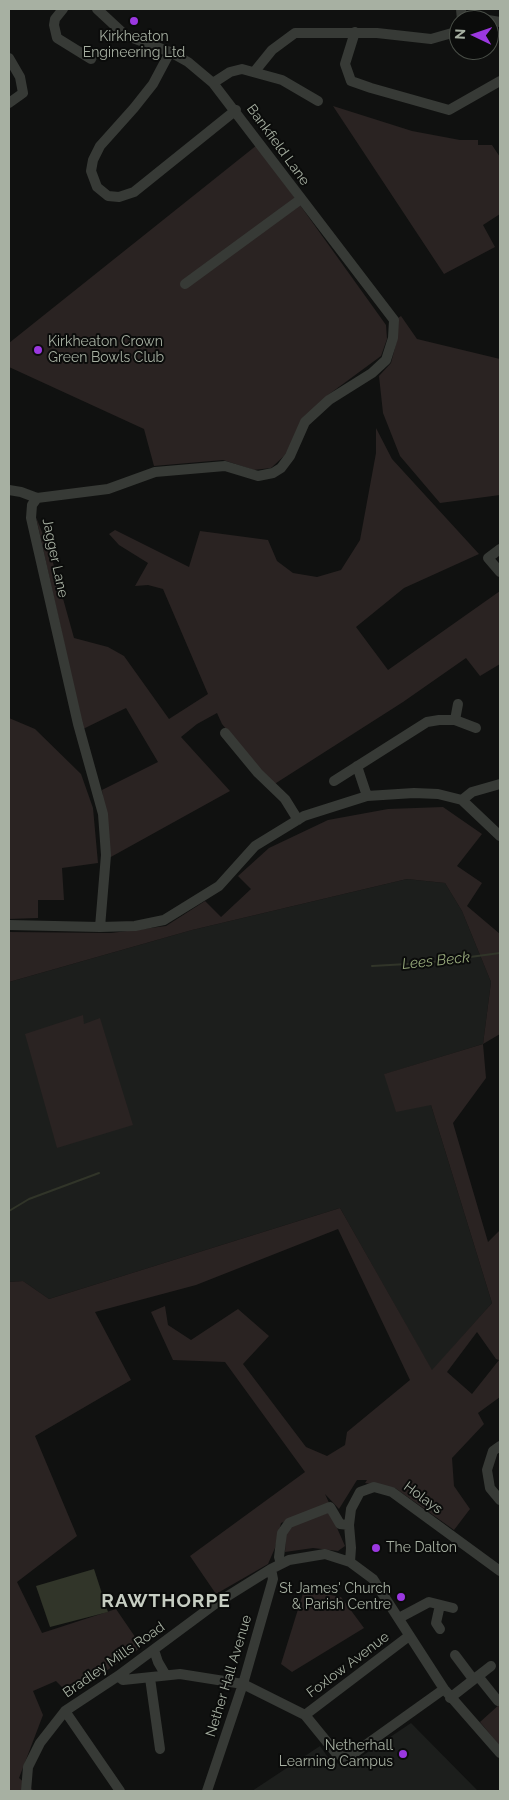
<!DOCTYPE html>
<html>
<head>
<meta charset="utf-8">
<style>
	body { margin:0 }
	#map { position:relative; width:509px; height:1800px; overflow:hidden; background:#101110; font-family:Raleway,sans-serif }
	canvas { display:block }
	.frame { position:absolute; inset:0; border:10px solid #a7b0a2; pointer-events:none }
	.north { position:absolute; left:449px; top:10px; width:50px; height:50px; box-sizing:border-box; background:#0b0c0b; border:1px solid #494e47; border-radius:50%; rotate:273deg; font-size:14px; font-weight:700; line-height:20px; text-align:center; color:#a7b0a2 }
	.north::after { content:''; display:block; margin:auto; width:18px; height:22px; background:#9b38e0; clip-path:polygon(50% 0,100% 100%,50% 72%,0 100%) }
</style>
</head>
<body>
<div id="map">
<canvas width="509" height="1800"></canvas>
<div class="frame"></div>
<div class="north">N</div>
</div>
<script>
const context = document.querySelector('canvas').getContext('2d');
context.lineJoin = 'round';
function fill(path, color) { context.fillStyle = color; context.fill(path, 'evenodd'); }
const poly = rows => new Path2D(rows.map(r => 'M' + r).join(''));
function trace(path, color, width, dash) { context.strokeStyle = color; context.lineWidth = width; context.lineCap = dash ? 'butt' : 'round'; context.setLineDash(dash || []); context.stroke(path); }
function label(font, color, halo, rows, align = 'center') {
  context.font = font + ' Raleway,sans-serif'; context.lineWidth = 4; context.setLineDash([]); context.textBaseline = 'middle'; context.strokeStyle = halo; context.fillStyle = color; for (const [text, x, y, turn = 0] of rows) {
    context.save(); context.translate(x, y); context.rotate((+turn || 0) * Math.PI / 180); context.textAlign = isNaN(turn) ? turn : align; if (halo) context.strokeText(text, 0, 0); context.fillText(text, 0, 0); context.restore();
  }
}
fill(poly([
	[407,879,445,883,462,911,491,982,483,1044,385,1074,431,1105,492,1303,432,1371,340,1208,49,1299,23,1281,9,1282,9,982,192,930],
	[411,1723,478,1791,252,1791,320,1746,332,1763,350,1764]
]), '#1c1e1c');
fill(poly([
	[333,106,412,131,460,140,478,140,478,145,492,145,500,157,500,214,483,225,495,247,444,274],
	[257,145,386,325,387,339,381,356,328,395,284,456,271,468,254,470,223,460,154,466,144,429,9,367,9,343],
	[401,316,417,339,500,359,500,495,440,503,400,456,383,413,379,376,391,363,398,336,398,318],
	[376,428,392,459,479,554,404,588,356,627,388,670,500,591,500,664,480,676,466,658,403,702,273,785,222,724,217,713,197,724,181,737,230,791,109,858,102,790,158,762,126,708,83,729,36,517,50,552,74,638,108,647,124,656,169,719,208,694,163,589,148,585,135,586,148,563,119,545,109,534,115,530,189,567,200,531,268,540,277,561,293,573,317,577,341,570,360,540,376,453],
	[9,718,35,729,81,774,93,808,98,863,62,868,64,900,38,900,38,918,9,919],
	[443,807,482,834,457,866,482,883,467,906,500,934,500,1034,483,1044,486,1078,453,1123,488,1242,500,1230,500,1397,478,1413,484,1424,452,1458,454,1486,470,1509,454,1530,395,1488,365,1483,367,1480,357,1480,339,1509,325,1494,330,1505,281,1523,275,1548,268,1564,216,1594,190,1556,305,1472,225,1362,173,1360,151,1312,165,1306,168,1325,191,1340,238,1309,269,1336,243,1364,306,1447,327,1456,345,1445,347,1432,410,1380,338,1229,196,1285,95,1312,131,1380,35,1436,77,1536,17,1582,42,1633,116,1609,142,1647,70,1695,56,1681,33,1691,43,1715,19,1778,34,1791,9,1791,9,1282,23,1281,49,1299,340,1208,432,1370,492,1303,431,1105,396,1112,384,1074,483,1044,491,982,462,911,445,883,407,879,192,930,9,982,9,932,111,933,166,926,205,901,221,917,251,889,238,876,269,848,328,820,388,809],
	[477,1332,496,1359,499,1360,472,1394,447,1372],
	[83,1015,84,1024,100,1018,133,1125,57,1148,25,1034],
	[330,1512,345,1546,338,1551,313,1548,285,1552,286,1534,292,1526],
	[304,1590,341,1597,364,1628,292,1672,281,1664],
	[500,1704,500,1745,499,1745,480,1722]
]), '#2a2322');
fill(poly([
	[94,1569,108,1612,50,1627,36,1586]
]), '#313529');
trace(poly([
	[372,966,425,963,500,953],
	[9,1211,29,1199,99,1173]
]), '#313529', 2);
trace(poly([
	[63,9,55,19,54,25,57,38,91,59,93,55],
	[97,9,125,35,170,52,188,62,213,83,394,320,393,338,386,360,372,373,329,400,305,422,290,456,281,468,273,473,258,476,225,466,155,472,108,489,37,498,32,505,31,518,78,724,103,814,106,855,100,927],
	[461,9,462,20],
	[488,20,500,22],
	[355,32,345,64,351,81,371,88,449,110,500,81],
	[170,52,153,84,134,108,100,146,93,160,91,171,97,187,108,196,119,197,134,192,236,110],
	[9,58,20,77,23,93,9,103],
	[255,71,272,50,295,33,377,33,431,39,459,31],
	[213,83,230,72,242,69,282,80,318,101],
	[185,284,301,199],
	[9,490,21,492,37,498],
	[500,549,488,558,500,572],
	[455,720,458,704],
	[225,733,258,773,285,799,298,820],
	[357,766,367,796],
	[334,781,427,722,439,720,455,720,476,728],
	[462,800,472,792,500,784],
	[9,925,100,927,135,926,164,920,219,886,255,846,304,816,367,796,414,793,438,794,462,800,500,836],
	[500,1446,493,1451,487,1470,490,1488,500,1500],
	[350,1562,351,1548,349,1525,351,1509,360,1492,374,1487,392,1492,500,1571],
	[281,1564,279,1557,282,1533,289,1523,330,1507,340,1524,349,1525],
	[399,1618,429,1602,453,1608],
	[440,1629,436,1623,440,1605],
	[154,1650,158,1662,165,1674],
	[455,1655,473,1679],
	[118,1676,123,1680,180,1674,243,1684,305,1715,336,1753,343,1757,353,1754,444,1689],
	[478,1676,498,1701],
	[150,1678,160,1749],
	[450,1698,491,1666],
	[65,1711,120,1791],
	[305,1715,409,1636],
	[26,1791,28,1767,40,1743,65,1711,118,1676,215,1604,271,1569,289,1560,325,1554,350,1562,373,1579,444,1689,500,1753],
	[207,1791,243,1684,273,1579,271,1569]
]), '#373a36', 10);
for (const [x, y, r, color] of [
	[134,21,5,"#9b38e0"],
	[38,350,5,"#9b38e0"],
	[376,1548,5,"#9b38e0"],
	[401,1597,5,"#9b38e0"],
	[403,1754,5,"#9b38e0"]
]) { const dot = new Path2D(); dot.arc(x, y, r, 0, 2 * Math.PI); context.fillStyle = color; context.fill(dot); trace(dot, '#0b0c0b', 2); }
label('14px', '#a7b0a2', '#0b0c0b', [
	["Kirkheaton",134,37,"center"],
	["Engineering Ltd",134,53,"center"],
	["Kirkheaton Crown",48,342],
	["Green Bowls Club",48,358],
	["The Dalton",386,1548],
	["St James' Church",391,1589,"right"],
	["& Parish Centre",391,1605,"right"],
	["Netherhall",393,1746,"right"],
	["Learning Campus",393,1762,"right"]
], 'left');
label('14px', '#a7b0a2', '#0b0c0b', [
	["Bankfield Lane",278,145,54],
	["Jagger Lane",55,558,78],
	["Holays",423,1498,36],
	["Bradley Mills Road",114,1660,-35],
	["Foxlow Avenue",348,1665,-37],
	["Nether Hall Avenue",229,1676,-73]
]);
label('italic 15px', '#97a97b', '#0b0c0b', [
	["Lees Beck",436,961,-6]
]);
context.letterSpacing = '1px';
label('bold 19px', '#c6cdc2', '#0b0c0b', [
	["RAWTHORPE",166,1601]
]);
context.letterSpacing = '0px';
</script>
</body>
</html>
